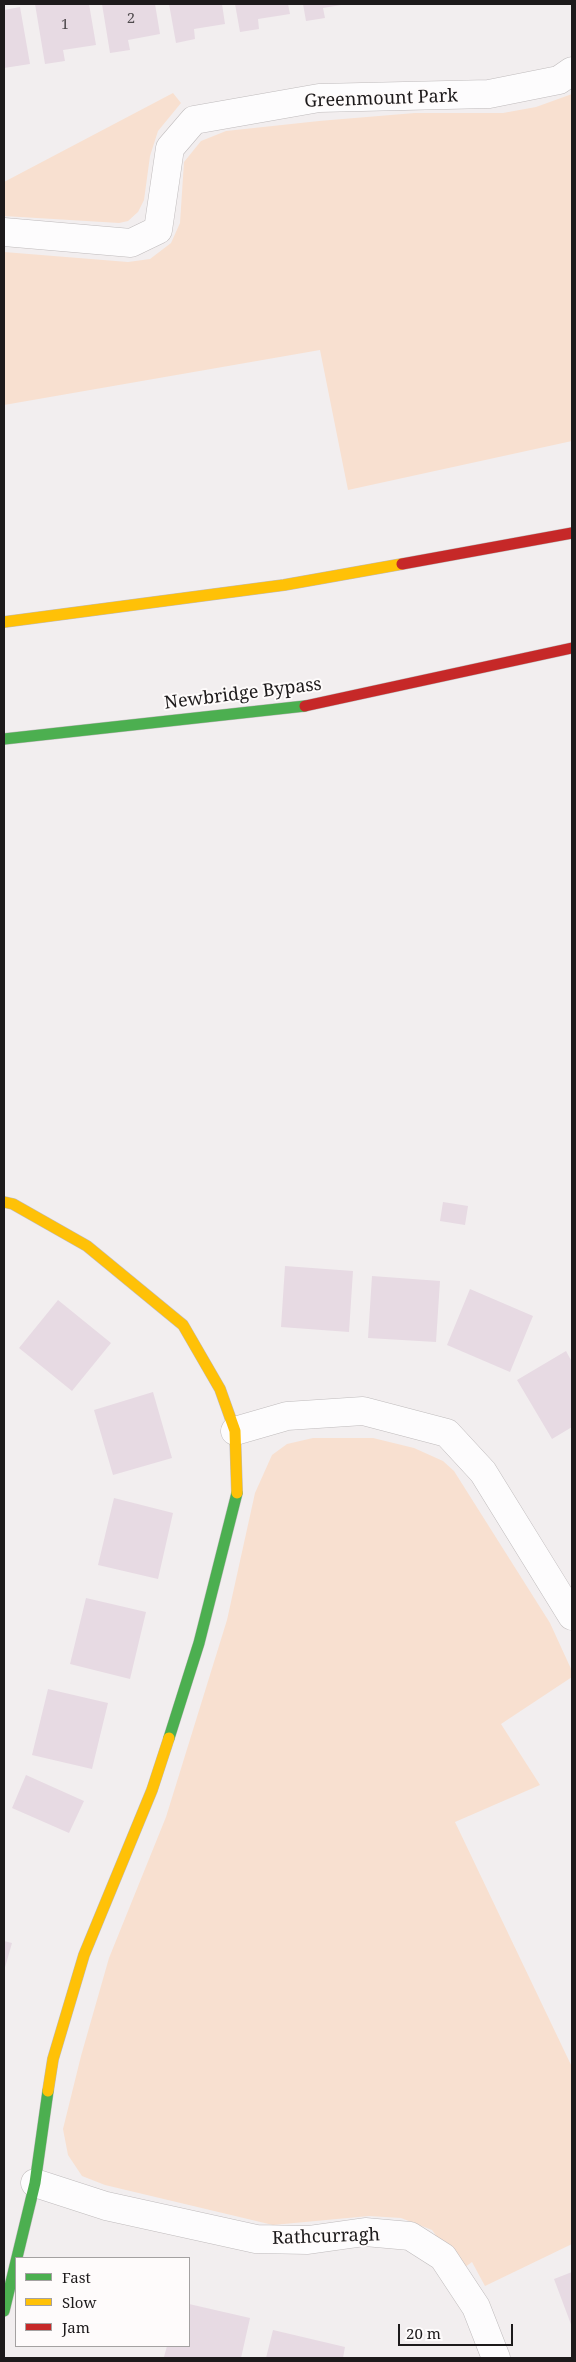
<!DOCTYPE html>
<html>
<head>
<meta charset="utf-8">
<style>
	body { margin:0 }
	#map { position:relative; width:576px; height:2362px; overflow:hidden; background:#f2eeef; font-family:"Noto Serif",serif }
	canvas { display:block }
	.frame { position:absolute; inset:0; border:5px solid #1d1a1b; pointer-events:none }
	.legend { position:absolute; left:15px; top:2257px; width:175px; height:90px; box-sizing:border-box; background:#fefbfb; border:1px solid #a4a1a1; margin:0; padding:6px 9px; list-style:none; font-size:15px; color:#1d1a1b }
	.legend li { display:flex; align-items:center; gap:10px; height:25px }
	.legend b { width:25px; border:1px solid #a4a1a1 }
	.scale { position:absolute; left:398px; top:2324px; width:115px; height:22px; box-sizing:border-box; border:2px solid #1d1a1b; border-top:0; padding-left:6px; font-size:15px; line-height:18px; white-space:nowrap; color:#1d1a1b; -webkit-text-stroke:4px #fefbfb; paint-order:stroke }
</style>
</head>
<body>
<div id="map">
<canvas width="576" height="2362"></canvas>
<div class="frame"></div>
<ul class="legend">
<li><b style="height:6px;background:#4caf50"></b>Fast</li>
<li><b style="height:6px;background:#ffc107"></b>Slow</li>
<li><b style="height:6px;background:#c62828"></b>Jam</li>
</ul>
<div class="scale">20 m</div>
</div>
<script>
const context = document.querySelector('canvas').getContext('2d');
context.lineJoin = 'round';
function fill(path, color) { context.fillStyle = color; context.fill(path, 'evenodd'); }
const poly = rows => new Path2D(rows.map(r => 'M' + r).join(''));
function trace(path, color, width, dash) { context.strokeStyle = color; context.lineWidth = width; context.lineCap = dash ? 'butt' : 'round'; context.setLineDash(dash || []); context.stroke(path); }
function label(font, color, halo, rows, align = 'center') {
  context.font = font + ' "Noto Serif",serif'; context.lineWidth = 4; context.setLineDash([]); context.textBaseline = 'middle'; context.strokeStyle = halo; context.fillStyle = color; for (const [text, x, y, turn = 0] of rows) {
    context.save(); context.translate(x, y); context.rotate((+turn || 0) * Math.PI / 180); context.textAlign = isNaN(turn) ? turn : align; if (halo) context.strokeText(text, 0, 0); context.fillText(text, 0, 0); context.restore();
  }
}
fill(poly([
	[173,93,181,103,158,131,150,156,144,200,138,212,128,221,119,223,4,216,4,182],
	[572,94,572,441,348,490,320,350,4,405,4,252,128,262,150,259,171,243,180,223,184,162,201,141,226,131,319,121,415,113,503,113,536,107],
	[313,1438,373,1438,414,1448,443,1461,454,1471,550,1623,572,1671,572,1677,501,1724,540,1785,455,1822,572,2067,572,2244,485,2286,472,2262,461,2270,432,2230,401,2218,369,2216,273,2225,105,2185,82,2176,68,2155,63,2129,81,2056,109,1958,166,1817,227,1620,255,1493,272,1455,287,1444]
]), '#f8e0d0');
fill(poly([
	[35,4,89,4,96,45,63,50,65,61,45,64],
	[102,4,155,4,160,34,128,40,130,50,110,53],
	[169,4,222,4,225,24,194,29,195,39,176,43],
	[235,4,288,4,290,14,258,19,259,29,240,32],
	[303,4,341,4,341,5,323,8,325,18,306,21],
	[20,7,30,64,4,68,4,10],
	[443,1202,468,1206,465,1225,440,1221],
	[285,1266,353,1271,349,1332,281,1327],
	[372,1276,440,1281,436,1342,368,1338],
	[470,1289,533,1316,510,1372,447,1345],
	[58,1300,111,1343,72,1391,19,1348],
	[566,1351,572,1362,572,1427,552,1439,517,1380],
	[153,1392,172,1458,113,1475,94,1410],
	[114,1498,173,1513,158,1579,98,1565],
	[86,1598,146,1612,130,1679,70,1664],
	[48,1689,108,1703,92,1769,32,1755],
	[26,1775,84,1801,69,1833,12,1808],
	[4,1941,12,1943,4,1971],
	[572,2272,572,2327,554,2279],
	[189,2304,250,2318,241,2358,164,2357,167,2346,189,2346],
	[273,2330,345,2347,343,2358,266,2358]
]), '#e7dae3');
const street = poly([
	[4,232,131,243,158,230,170,148,194,120,319,98,489,94,559,80,572,71],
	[235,1431,287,1416,363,1411,447,1433,483,1472,572,1616],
	[35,2183,106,2206,256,2239,308,2240,365,2232,410,2236,443,2257,476,2307,496,2358]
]);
const fast = poly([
	[4,739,305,706],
	[169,1738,199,1643,237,1493],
	[4,2311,35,2183,48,2091]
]);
const slow = poly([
	[4,622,284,585,402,564],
	[4,1202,13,1204,87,1246,183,1325,220,1389,235,1431,237,1493],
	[48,2091,53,2059,84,1955,152,1790,169,1738]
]);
const jam = poly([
	[402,564,572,533],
	[305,706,572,648]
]);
trace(street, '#bfbbbc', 29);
trace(fast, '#bfbbbc', 12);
trace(slow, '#bfbbbc', 12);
trace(jam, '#bfbbbc', 12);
trace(street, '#fdfcfd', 28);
trace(fast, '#4caf50', 11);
trace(slow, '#ffc107', 11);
trace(jam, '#c62828', 11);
label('15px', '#504b4e', null, [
	["2",131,19],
	["1",65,25]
]);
label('18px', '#1d1a1b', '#fefbfb', [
	["Greenmount Park",381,99,-2],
	["Newbridge Bypass",243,694,-7],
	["Rathcurragh",326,2237,-2]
]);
</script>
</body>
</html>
